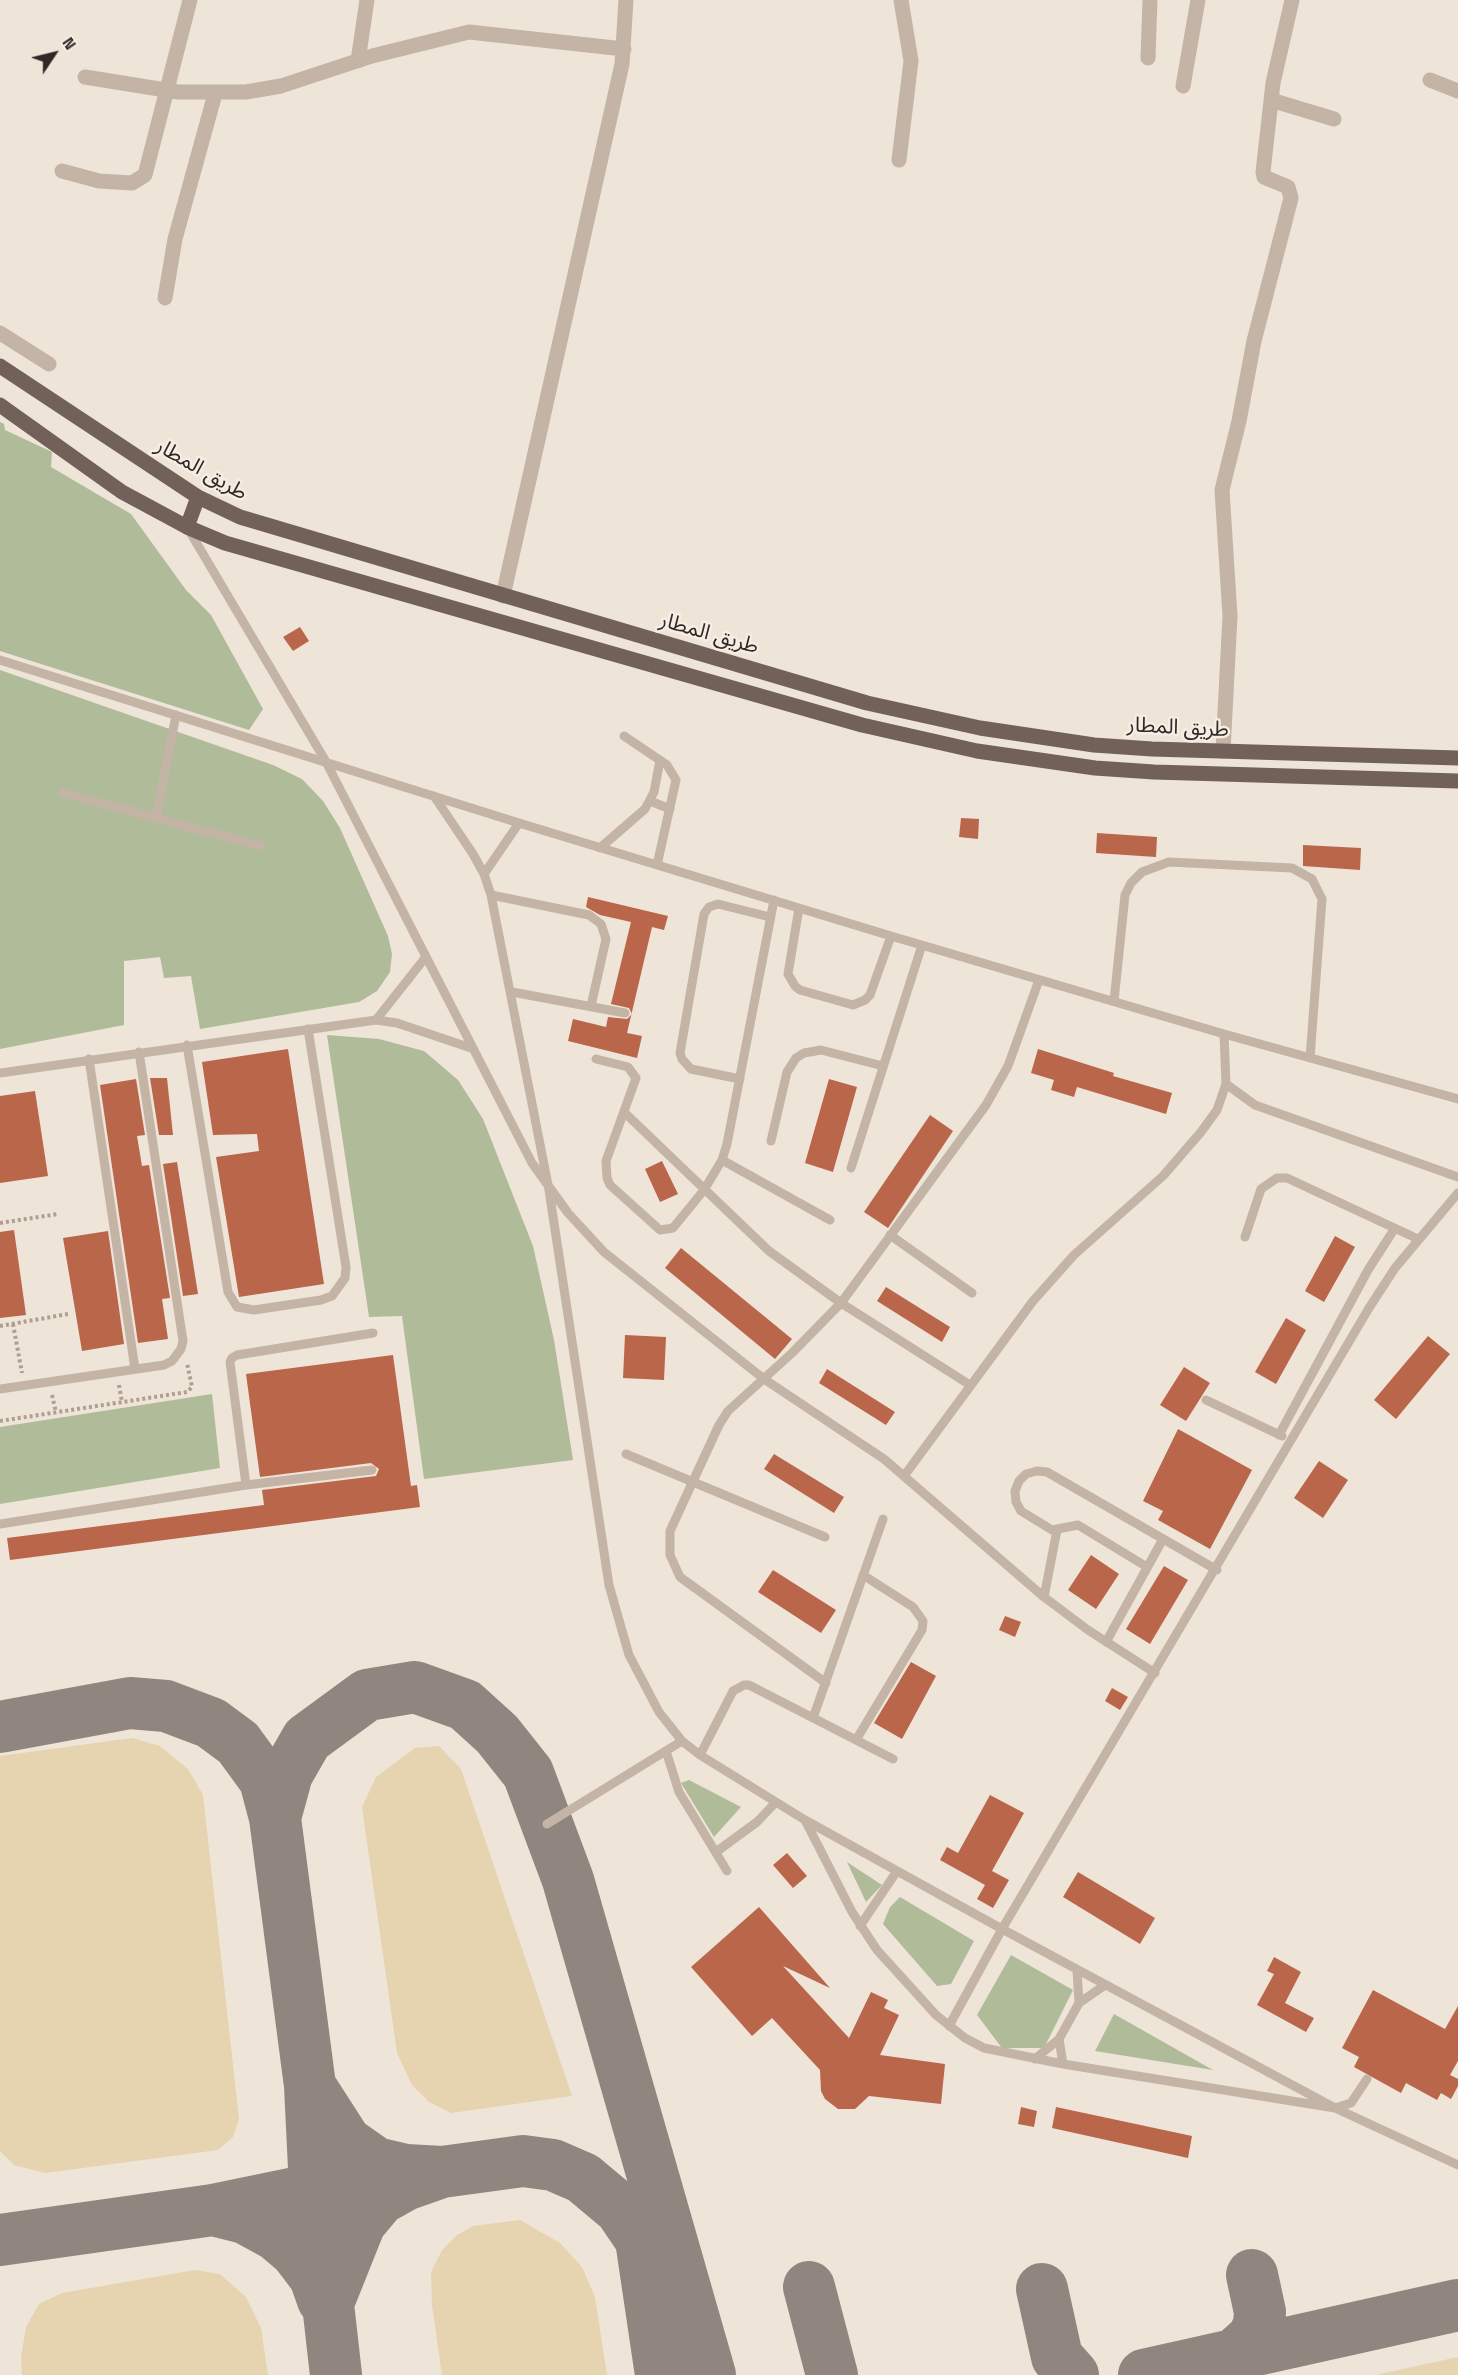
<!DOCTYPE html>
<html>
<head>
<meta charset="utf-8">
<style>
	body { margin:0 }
	#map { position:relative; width:1458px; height:2375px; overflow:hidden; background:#eee4d8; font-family:"Space Grotesk",sans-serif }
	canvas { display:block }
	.north { position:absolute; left:24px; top:24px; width:60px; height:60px; -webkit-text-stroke:4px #f6eee4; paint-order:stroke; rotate:55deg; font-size:16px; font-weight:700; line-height:24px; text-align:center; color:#312926 }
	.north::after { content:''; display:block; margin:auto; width:21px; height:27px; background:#312926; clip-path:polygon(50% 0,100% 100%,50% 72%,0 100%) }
</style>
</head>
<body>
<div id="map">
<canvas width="1458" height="2375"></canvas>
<div class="north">N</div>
</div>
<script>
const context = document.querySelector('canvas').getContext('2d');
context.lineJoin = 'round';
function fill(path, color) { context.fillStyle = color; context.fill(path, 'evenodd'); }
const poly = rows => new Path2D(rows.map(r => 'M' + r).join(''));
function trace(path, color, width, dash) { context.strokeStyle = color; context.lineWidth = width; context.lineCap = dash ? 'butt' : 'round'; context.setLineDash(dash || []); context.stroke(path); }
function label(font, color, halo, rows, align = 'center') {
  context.font = font + ' "Space Grotesk","Noto Sans Arabic",sans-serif'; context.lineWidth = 5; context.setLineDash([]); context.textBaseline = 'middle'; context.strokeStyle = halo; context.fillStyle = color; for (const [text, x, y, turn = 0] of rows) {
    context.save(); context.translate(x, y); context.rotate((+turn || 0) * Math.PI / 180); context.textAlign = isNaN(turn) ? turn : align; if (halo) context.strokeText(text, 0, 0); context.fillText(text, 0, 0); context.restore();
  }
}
fill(poly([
	[0,422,4,424,5,430,52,452,51,467,131,514,186,590,211,615,263,709,249,730,0,651],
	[0,670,273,765,302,779,323,801,340,828,388,936,392,954,390,972,377,991,359,1002,200,1029,191,976,164,978,160,957,124,961,124,1025,0,1049],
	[327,1035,379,1039,424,1051,458,1080,483,1119,533,1246,554,1340,573,1460,424,1479,402,1316,369,1317],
	[212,1394,220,1468,0,1504,0,1427],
	[689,1780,741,1807,714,1837,681,1783],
	[847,1862,882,1885,866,1902],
	[900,1897,974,1941,951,1984,937,1986,883,1924,890,1907],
	[1011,1955,1073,1990,1044,2048,1002,2048,977,2015],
	[1114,2014,1213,2070,1095,2051]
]), '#b0bb9a');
fill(poly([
	[132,1738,160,1746,188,1769,203,1795,239,2119,233,2137,218,2150,45,2173,14,2165,0,2151,0,1756],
	[439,1746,461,1769,572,2096,451,2113,429,2102,412,2085,397,2053,362,1807,376,1777,415,1748],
	[520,2220,560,2243,582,2267,595,2297,607,2375,442,2375,432,2305,431,2272,442,2250,457,2235,473,2226],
	[195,2270,220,2274,246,2297,261,2328,268,2375,22,2375,21,2357,26,2327,39,2304,62,2293],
	[1458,2357,1458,2375,1376,2375]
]), '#e6d4b1');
trace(poly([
	[0,1727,130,1703,166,1706,211,1723,238,1743,265,1780,275,1818],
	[310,2086,346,2142,376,2163,406,2170,442,2172,405,2185,380,2199,360,2223,330,2298],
	[213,2210,245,2218,276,2235,296,2252,315,2277,323,2300],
	[0,2240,213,2210,315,2189,442,2172,523,2161,553,2165,583,2178,620,2209,641,2240,661,2375],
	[809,2287,832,2375],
	[1042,2289,1057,2357,1073,2375],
	[1234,2355,1253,2338,1259,2325,1260,2312,1252,2275],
	[336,2375,315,2189,310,2086,275,1818,287,1774,307,1739,367,1695,415,1687,465,1705,497,1734,528,1773,568,1880,710,2375],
	[1144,2375,1458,2305]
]), '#90867f', 52);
fill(poly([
	[300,627,309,641,293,651,283,637],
	[961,818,979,819,978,839,959,837],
	[1097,833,1157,837,1156,857,1096,853],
	[1303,845,1361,848,1360,870,1303,866],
	[588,897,668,916,664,930,652,927,627,1033,642,1036,637,1058,568,1041,573,1019,606,1027,608,1017,627,1019,632,1014,629,1008,611,1004,631,922,600,915,586,907],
	[288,1049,324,1284,239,1297,216,1157,259,1151,257,1134,213,1135,202,1062],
	[1038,1049,1114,1073,1113,1076,1172,1093,1166,1114,1077,1087,1074,1097,1051,1090,1054,1080,1031,1073],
	[150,1078,167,1078,173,1135,159,1135],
	[136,1079,145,1135,137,1136,142,1166,149,1165,170,1298,162,1299,168,1339,138,1343,100,1085],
	[829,1079,857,1087,833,1172,805,1163],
	[35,1091,48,1176,0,1183,0,1096],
	[930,1115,953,1131,888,1228,864,1212],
	[662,1161,678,1194,660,1202,645,1169],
	[177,1162,198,1294,183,1296,163,1164],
	[14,1230,26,1315,0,1318,0,1232],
	[108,1231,124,1344,82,1351,63,1238],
	[1335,1236,1355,1247,1324,1302,1305,1291],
	[681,1248,792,1339,775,1359,665,1268],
	[886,1287,950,1327,942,1342,877,1301],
	[1286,1318,1306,1330,1276,1384,1255,1372],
	[625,1335,666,1337,664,1380,623,1378],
	[1428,1336,1450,1354,1396,1419,1374,1400],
	[393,1355,411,1486,417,1485,420,1507,10,1560,7,1538,264,1505,262,1490,376,1476,379,1469,371,1463,260,1477,246,1374],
	[1184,1367,1210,1383,1186,1421,1160,1405],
	[827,1369,895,1412,886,1425,819,1383],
	[1178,1429,1252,1470,1210,1549,1158,1520,1163,1511,1143,1501],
	[774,1454,844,1497,834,1513,764,1469],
	[1319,1461,1348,1480,1323,1518,1294,1498],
	[1091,1555,1119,1574,1096,1609,1068,1590],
	[1164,1566,1188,1580,1150,1644,1126,1629],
	[773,1570,836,1610,821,1633,758,1592],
	[1005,1616,1021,1622,1015,1637,999,1630],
	[911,1662,936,1676,902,1739,874,1723],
	[1112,1688,1128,1697,1120,1710,1105,1701],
	[990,1795,1024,1813,992,1871,1009,1880,993,1908,977,1899,985,1885,940,1860,947,1847,958,1853],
	[787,1853,807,1876,793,1888,773,1865],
	[1078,1872,1155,1918,1140,1944,1063,1897],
	[759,1907,830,1988,783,1966,849,2038,871,1992,888,2000,884,2008,899,2015,880,2055,945,2064,941,2104,869,2096,855,2109,838,2109,825,2099,821,2091,820,2070,772,2018,752,2036,691,1967],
	[1274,1957,1301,1972,1285,2003,1314,2018,1306,2032,1257,2005,1274,1974,1267,1971],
	[1373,1990,1445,2029,1458,2006,1458,2061,1450,2075,1458,2079,1458,2086,1451,2099,1441,2093,1437,2100,1406,2083,1401,2093,1354,2067,1359,2057,1342,2048],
	[1021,2107,1037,2111,1034,2127,1018,2124],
	[1056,2107,1192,2136,1188,2158,1052,2128]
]), '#b9664b');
trace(poly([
	[0,1223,58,1214],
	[13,1324,22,1373],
	[0,1326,68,1314],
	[119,1385,122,1402],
	[52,1395,56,1412],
	[0,1421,187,1392,192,1387,187,1363]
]), '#b09e90', 4, [3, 3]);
trace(poly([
	[187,527,325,760,532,1163,568,1213,604,1252,764,1379,884,1459,1044,1597,1088,1630,1155,1673],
	[0,660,519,823,891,936,1224,1034,1458,1099],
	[624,736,667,765,676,780,657,865],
	[63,793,260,846],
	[434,796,473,854,484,874,491,895,549,1190,609,1585,629,1655,659,1712,682,1741,700,1755,805,1820,1002,1929,1335,2108,1458,2165],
	[650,801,670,809],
	[156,818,176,715],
	[600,848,645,809,654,792,660,760],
	[484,874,519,823],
	[491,895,589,915,601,924,606,939,591,1006],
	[799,908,788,974,795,986,800,990,853,1005,865,1000,870,995,891,936],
	[512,992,625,1013],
	[1114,1001,1125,895,1131,883,1142,872,1169,862,1292,868,1312,879,1322,899,1310,1058],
	[376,1020,425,958],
	[187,1045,228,1292,237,1307,254,1310,321,1300,332,1296,345,1278,346,1267,308,1029],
	[89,1059,135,1369],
	[596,1059,628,1067,636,1078,606,1161,607,1178,610,1185,660,1230,673,1228,704,1190,722,1160,727,1144,774,900],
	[0,1073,376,1020,397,1023,471,1048],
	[740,1079,691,1069,682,1059,680,1053,704,914,709,907,718,904,770,917],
	[1226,1084,1255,1105,1458,1177],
	[625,1113,769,1251,841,1303,970,1385],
	[771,1141,787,1072,796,1058,804,1053,821,1050,883,1066],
	[722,1160,830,1220],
	[851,1168,922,945],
	[890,1235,972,1293],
	[1245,1237,1261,1189,1277,1178,1287,1178,1418,1239],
	[0,1389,164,1365,172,1361,181,1349,183,1341,139,1052],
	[1206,1400,1282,1436],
	[1279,1435,1368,1270,1395,1228],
	[626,1454,825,1537],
	[904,1476,1033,1301,1074,1255,1163,1176,1201,1132,1217,1110,1226,1084,1224,1034],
	[246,1485,230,1362,232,1358,237,1355,373,1333],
	[0,1524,246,1485,372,1470],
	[1147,1567,1078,1525,1052,1530,1021,1511,1016,1502,1015,1491,1019,1481,1026,1474,1037,1471,1047,1472,1217,1570],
	[1044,1597,1057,1530],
	[1106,1642,1163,1539],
	[826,1683,680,1577,670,1555,670,1531,719,1425,728,1411,792,1353,841,1303,986,1105,1008,1066,1039,980],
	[813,1718,883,1519],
	[856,1740,922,1630,923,1621,913,1607,863,1575],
	[666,1751,679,1792,727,1871],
	[700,1755,733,1691,744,1685,749,1685,893,1759],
	[805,1820,852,1912,877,1950,936,2015,965,2038,984,2048,1063,2064,1335,2108,1351,2103,1367,2079],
	[547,1824,682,1741],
	[716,1852,757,1822,776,1802],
	[860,1926,897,1871],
	[1077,1970,1079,2003],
	[949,2026,1002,1929,1369,1308,1395,1268,1458,1193],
	[1059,2039,1063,2064],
	[1035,2059,1059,2039,1079,2003,1105,1985]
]), '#c4b4a6', 9);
trace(poly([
	[1148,58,1150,0],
	[358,61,367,0],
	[85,77,178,92,246,92,281,86,372,56,469,32,624,49],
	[1430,80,1458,91],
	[1183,86,1198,0],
	[1271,100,1334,119],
	[899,160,911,61,901,0],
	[62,171,99,181,132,183,145,175,190,0],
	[165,298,175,239,215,94],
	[0,333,49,364],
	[503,596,622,64,626,0],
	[1223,751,1230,616,1222,490,1239,421,1254,341,1291,198,1288,187,1264,177,1263,172,1273,83,1292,0]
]), '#c4b4a6', 15);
trace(poly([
	[0,366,198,497,240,517,867,703,980,728,1094,745,1152,749,1458,758],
	[0,405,122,492,187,527,225,543,862,725,977,751,1095,768,1154,772,1458,781],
	[187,527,198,497]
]), '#726158', 15);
label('21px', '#312926', '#f6eee4', [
	["طريق المطار",201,470,30],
	["طريق المطار",709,634,16],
	["طريق المطار",1178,728,3]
]);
</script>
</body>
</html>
